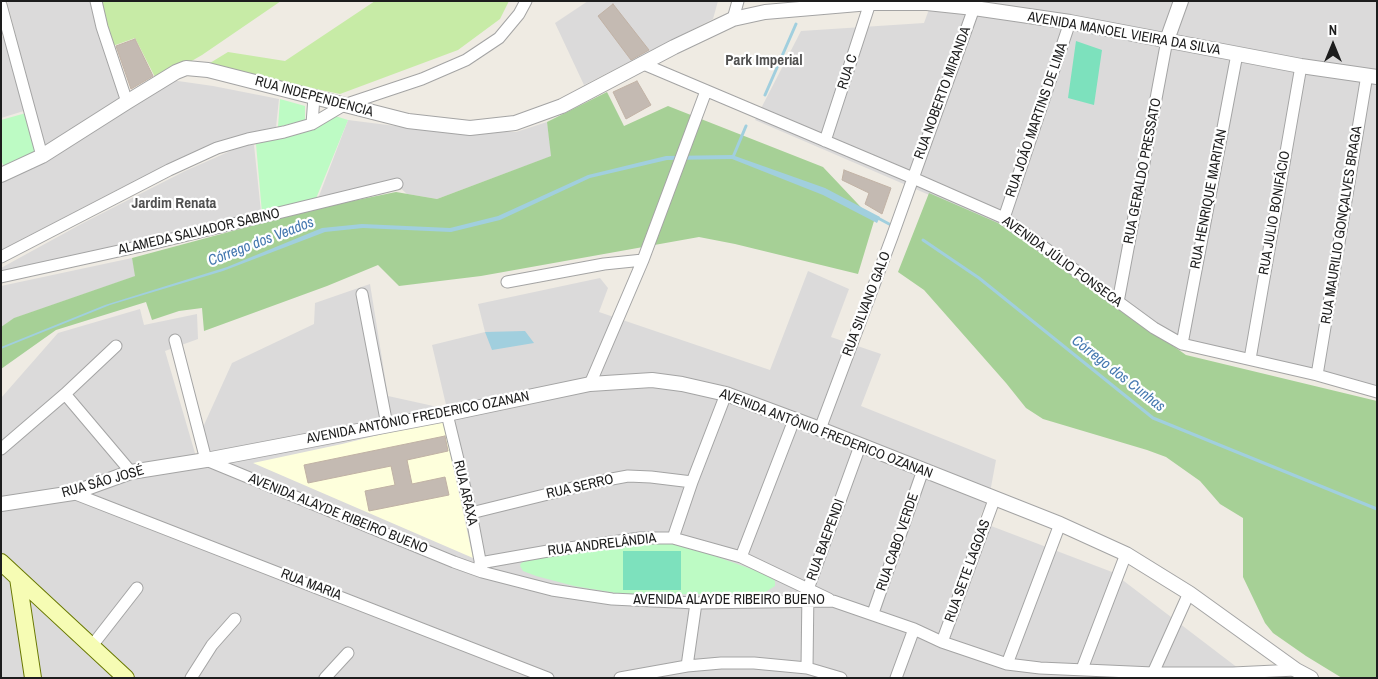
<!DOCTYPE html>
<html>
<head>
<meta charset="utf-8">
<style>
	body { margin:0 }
	#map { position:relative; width:1378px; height:679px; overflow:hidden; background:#efebe3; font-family:"Archivo Narrow",sans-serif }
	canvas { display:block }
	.frame { position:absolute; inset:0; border:2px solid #1d1d1d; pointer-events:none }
	.north { position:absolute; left:1308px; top:20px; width:50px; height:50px; -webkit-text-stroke:4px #fff; paint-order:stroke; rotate:0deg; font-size:14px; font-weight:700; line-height:20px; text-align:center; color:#1d1d1d }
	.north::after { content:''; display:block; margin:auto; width:18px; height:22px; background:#1d1d1d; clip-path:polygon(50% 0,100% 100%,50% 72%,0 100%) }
</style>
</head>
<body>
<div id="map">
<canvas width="1378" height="679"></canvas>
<div class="frame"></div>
<div class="north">N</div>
</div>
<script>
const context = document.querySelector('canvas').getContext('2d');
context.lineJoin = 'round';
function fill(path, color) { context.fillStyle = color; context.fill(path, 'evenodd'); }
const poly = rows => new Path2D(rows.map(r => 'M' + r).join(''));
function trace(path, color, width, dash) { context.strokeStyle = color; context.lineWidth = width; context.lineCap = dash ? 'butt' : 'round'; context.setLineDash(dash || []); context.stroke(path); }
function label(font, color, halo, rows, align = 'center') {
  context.font = font + ' "Archivo Narrow",sans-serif'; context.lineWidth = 4.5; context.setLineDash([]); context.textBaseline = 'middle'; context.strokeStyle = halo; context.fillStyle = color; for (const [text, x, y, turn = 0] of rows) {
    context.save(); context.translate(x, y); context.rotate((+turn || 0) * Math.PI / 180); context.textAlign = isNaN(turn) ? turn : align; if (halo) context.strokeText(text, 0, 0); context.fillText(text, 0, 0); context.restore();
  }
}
fill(poly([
	[7,1,91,1,122,100,45,150],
	[588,1,718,1,713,19,584,85,555,23],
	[932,1,1377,1,1377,395,1153,341,999,225,755,120,801,31,924,23],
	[6,36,27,110,1,118,1,37],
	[171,80,213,86,279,99,276,127,219,141,117,190,1,250,1,179,28,167,87,136],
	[348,120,443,132,516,132,547,122,552,156,437,199,407,194,395,183,316,204],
	[244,145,254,145,261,212,1,274,1,268,83,223,185,171],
	[132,258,136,276,15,318,1,327,1,286],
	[808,271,849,289,831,337,881,354,861,406,996,460,989,498,978,521,1112,572,1251,678,1,678,1,398,58,333,140,309,144,325,197,314,198,339,165,351,197,460,204,453,204,425,232,363,314,324,315,303,370,284,388,396,447,409,432,345,485,332,478,304,600,278,608,288,599,312,770,370]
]), '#dbdada');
fill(poly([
	[443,419,473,558,253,463,342,444]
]), '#feffdc');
fill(poly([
	[98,1,281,1,202,55,157,81,135,38,110,47],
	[375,1,509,1,500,19,458,50,340,94,205,66,228,52,285,61]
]), '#c7eba6');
fill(poly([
	[607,92,624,126,668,106,823,167,874,221,858,274,735,244,699,237,481,276,399,286,378,265,327,286,204,331,202,308,179,311,152,320,146,302,56,330,1,369,1,327,14,318,135,276,132,258,318,208,396,192,437,199,551,156,547,122],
	[929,193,998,223,1186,355,1377,401,1377,678,1342,678,1306,656,1273,633,1265,623,1243,577,1243,518,1220,504,1200,481,1166,457,1147,450,1043,419,1026,408,1006,383,924,290,898,272]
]), '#a6d096');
fill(poly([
	[280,99,305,106,305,120,278,127],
	[26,113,39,152,5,169,1,160,1,120],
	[332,115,348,120,315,201,262,213,256,144,311,130],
	[640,542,681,544,768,575,775,581,775,586,764,593,628,595,574,586,536,576,523,571,520,566,521,563,525,561]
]), '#bdfbc4');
fill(poly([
	[1076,41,1102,50,1094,105,1068,98],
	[623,551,681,551,681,590,623,590]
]), '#7de1bd');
fill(poly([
	[732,155,825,188,880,217,877,223,823,195,732,159,667,160,590,178,500,220,451,232,363,228,325,232,223,271,110,305,1,349,1,347,105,305,227,267,322,228,362,224,450,228,498,216,588,175,666,156],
	[525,331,534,343,492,350,485,332]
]), '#a1cfde');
trace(poly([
	[765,95,796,24],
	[733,157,746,126],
	[876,217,891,225],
	[923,240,979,278,1153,418,1377,509]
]), '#a1cfde', 3);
const building = poly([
	[613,4,649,50,631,60,598,16,613,4],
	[135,39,153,76,131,89,116,46,135,39],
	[637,81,651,105,626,119,613,92,637,81],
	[844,170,891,188,882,214,865,204,869,193,842,180,844,170],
	[445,436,448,451,407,460,412,484,445,477,449,495,369,511,365,491,395,485,391,466,308,483,304,465,445,436]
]);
fill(building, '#c4bab2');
trace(building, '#c1b2a5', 1);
const minor = poly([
	[96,1,102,27,127,102],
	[1,5,42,156],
	[733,19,738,1],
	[641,63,913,178,1004,218,1154,328,1182,344,1317,375,1377,392],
	[312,124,314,97],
	[825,141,870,3],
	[1004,218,1070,22],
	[1,257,169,170,217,148,248,139,284,132,312,124,344,105,422,79,466,60,499,38,519,14,526,1],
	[643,260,706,91],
	[1,277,155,243,397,184],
	[507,282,604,264,643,260,590,384],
	[362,294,387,425],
	[1118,302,1167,40],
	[175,340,206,460,454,562,482,572,552,590,612,599,696,603,833,601,914,629,942,642,1007,664,1040,668,1153,673,1233,673,1296,670],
	[1182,344,1237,54],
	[1250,359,1301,66],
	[1317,375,1367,75],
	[65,394,131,472],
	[447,414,471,513,482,571],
	[820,429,892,237,974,8],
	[1,449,65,394,116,346],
	[73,493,548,678],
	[471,513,601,481,628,476,651,477,692,482],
	[673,538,692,482,726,394],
	[741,557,794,420],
	[480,563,548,551,640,538,673,538,741,557,829,599],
	[873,613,923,470],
	[942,642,994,500],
	[91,647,137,588],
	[1007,664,1060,524],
	[687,666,696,603],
	[807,668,808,589,860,446],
	[1082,669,1126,554],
	[1153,673,1189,593],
	[191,678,212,645,235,619],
	[325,678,348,653],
	[620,678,687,666,721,663,754,663,807,668,841,678],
	[896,678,914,629]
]);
const tertiary = poly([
	[1167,40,1181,1],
	[1,175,42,156,127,102,176,72,186,68,208,70,408,121,470,128,515,123,562,106,674,47,733,19,765,12,870,3,927,3,974,8,1070,22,1301,66,1377,77],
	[1,504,73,493,131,472,206,460,447,414,590,384,652,380,682,384,726,394,820,429,1060,524,1126,554,1189,593,1296,670,1311,678]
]);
const secondary = poly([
	[1,562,126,678],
	[18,578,33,678]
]);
trace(minor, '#a4a4a4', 13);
trace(tertiary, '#a4a4a4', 16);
trace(secondary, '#687801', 18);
trace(minor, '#fff', 11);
trace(tertiary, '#fff', 14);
trace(secondary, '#f6fcb4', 16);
label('14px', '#1d1d1d', '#fff', [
	["AVENIDA MANOEL VIEIRA DA SILVA",1124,34,10],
	["RUA C",848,72,-72],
	["RUA NOBERTO MIRANDA",943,93,-70],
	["RUA INDEPENDENCIA",314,97,15],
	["RUA JOÃO MARTINS DE LIMA",1037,120,-71],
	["RUA GERALDO PRESSATO",1143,171,-79],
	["RUA HENRIQUE MARITAN",1209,199,-79],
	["RUA JULIO BONIFÁCIO",1275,213,-80],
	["RUA MAURILIO GONÇALVES BRAGA",1342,225,-81],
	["ALAMEDA SALVADOR SABINO",199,232,-13],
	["AVENIDA JÚLIO FONSECA",1062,262,36],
	["RUA SILVANO GALO",867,304,-69],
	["AVENIDA ANTÔNIO FREDERICO OZANAN",418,418,-11],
	["AVENIDA ANTÔNIO FREDERICO OZANAN",826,434,21],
	["RUA SÃO JOSÉ",103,482,-16],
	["RUA SERRO",580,487,-13],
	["RUA ARAXA",465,493,77],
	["AVENIDA ALAYDE RIBEIRO BUENO",338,514,22],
	["RUA BAEPENDI",826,540,-70],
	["RUA CABO VERDE",898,542,-71],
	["RUA ANDRELÂNDIA",602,545,-7],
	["RUA SETE LAGOAS",968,571,-70],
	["RUA MARIA",311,585,21],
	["AVENIDA ALAYDE RIBEIRO BUENO",729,600]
]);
label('bold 15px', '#505050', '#fff', [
	["Park Imperial",764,61],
	["Jardim Renata",174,204]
]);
label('italic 15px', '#4679b0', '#fff', [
	["Córrego dos Veados",261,242,-21],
	["Córrego dos Cunhas",1118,374,38]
]);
</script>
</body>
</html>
